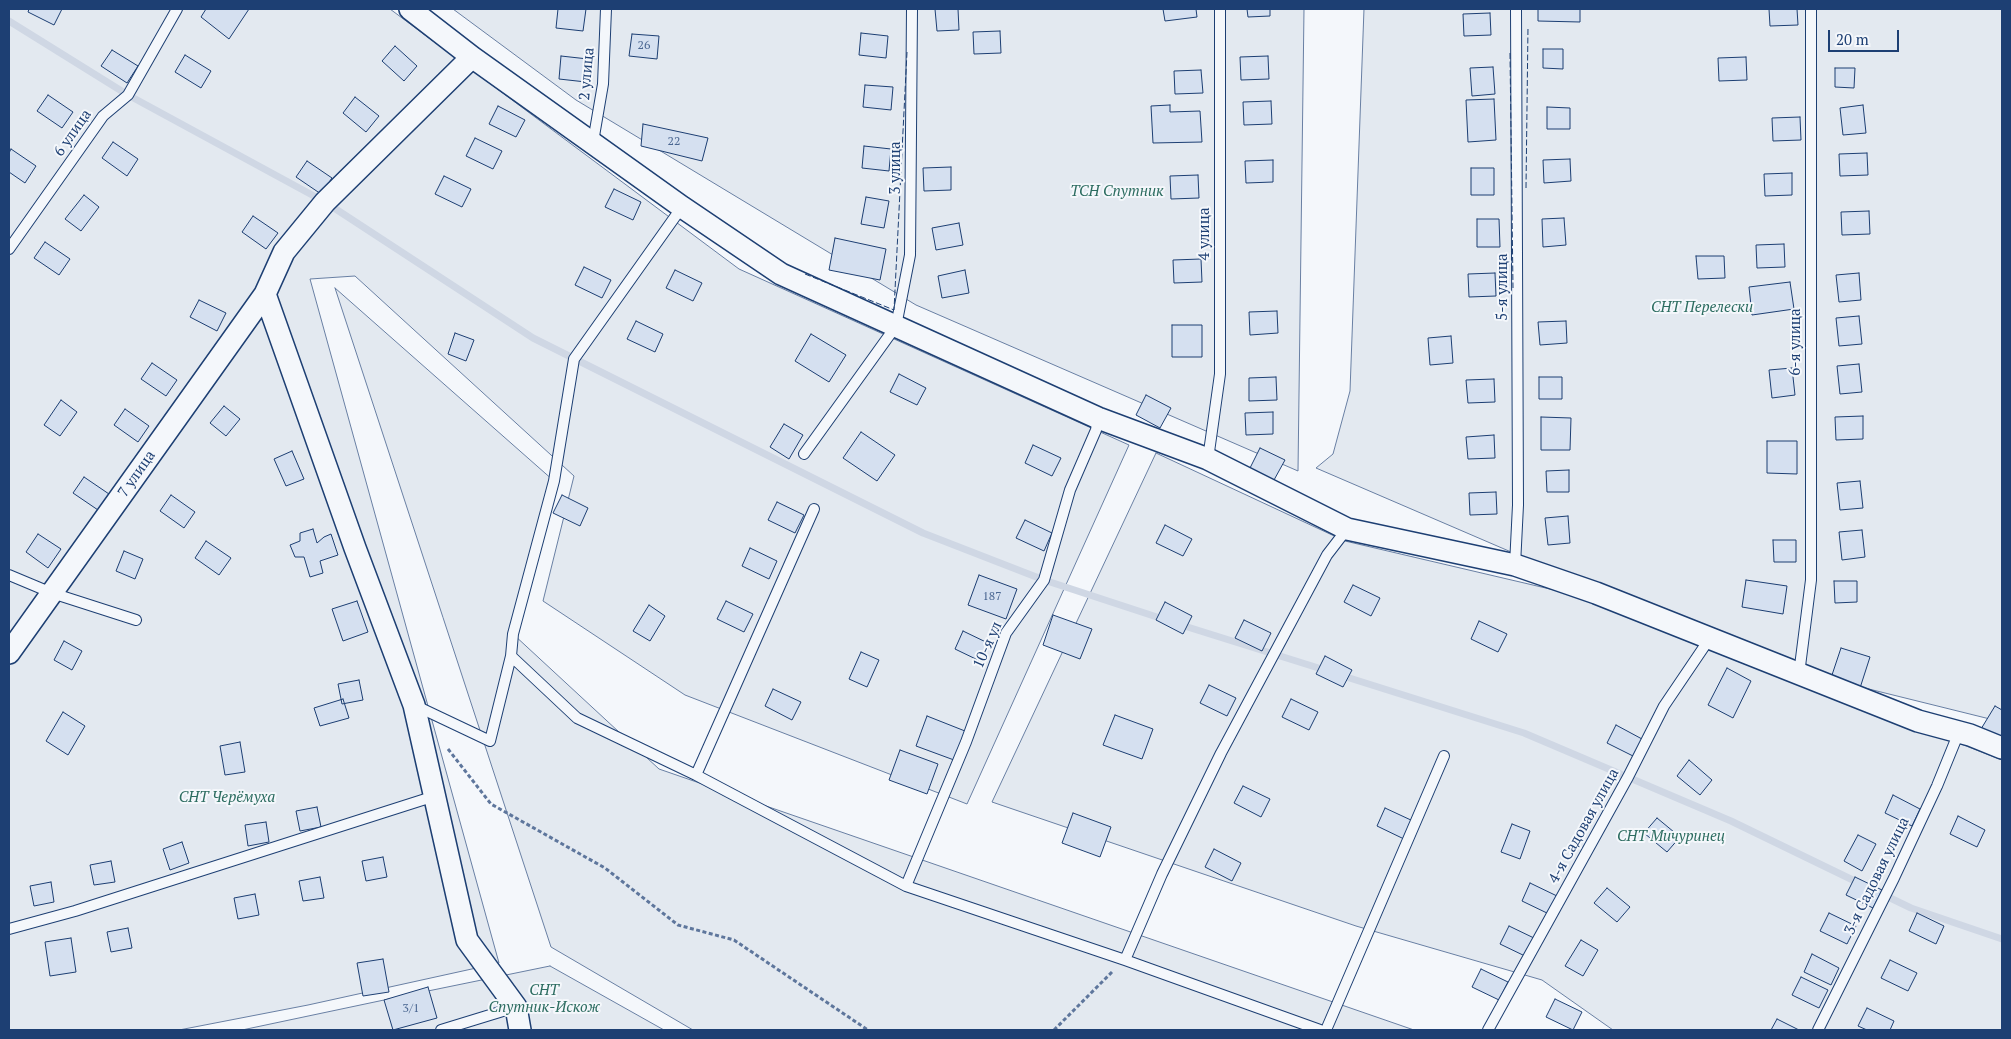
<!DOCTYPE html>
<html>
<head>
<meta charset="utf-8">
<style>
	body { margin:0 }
	#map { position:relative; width:2011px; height:1039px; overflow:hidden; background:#f4f7fb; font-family:"PT Serif",serif }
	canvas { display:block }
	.frame { position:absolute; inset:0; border:10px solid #1d3f73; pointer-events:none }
	.scale { position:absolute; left:1828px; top:30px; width:71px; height:22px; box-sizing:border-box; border:2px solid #1d3f73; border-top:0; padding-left:6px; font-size:15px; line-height:18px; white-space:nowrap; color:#1d3f73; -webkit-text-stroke:4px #f4f7fb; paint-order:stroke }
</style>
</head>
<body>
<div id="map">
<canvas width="2011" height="1039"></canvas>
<div class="frame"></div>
<div class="scale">20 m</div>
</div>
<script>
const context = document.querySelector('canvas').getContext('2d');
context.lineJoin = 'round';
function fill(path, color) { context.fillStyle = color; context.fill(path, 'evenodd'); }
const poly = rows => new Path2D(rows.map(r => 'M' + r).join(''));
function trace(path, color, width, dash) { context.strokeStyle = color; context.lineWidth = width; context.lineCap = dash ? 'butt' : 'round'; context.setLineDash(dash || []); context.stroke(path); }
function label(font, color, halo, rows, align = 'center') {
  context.font = font + ' "PT Serif",serif'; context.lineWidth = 4; context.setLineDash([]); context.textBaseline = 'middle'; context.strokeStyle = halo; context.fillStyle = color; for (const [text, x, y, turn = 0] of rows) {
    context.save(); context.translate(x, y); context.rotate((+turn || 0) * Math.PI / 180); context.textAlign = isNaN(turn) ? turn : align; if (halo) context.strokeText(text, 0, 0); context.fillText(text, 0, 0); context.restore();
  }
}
const green = poly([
	[9,9,390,9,739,269,1129,445,967,804,685,695,543,601,574,476,355,276,310,279,499,963,308,1005,179,1030,9,1030,9,9],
	[453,9,1304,9,1298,471,916,305,576,100,453,9],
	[1364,9,2002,9,2002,722,1776,666,1316,468,1333,454,1350,391,1364,9],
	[335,288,554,481,513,634,659,769,1414,1030,693,1030,551,947,335,288],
	[1156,453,1345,541,1584,597,2002,760,2002,1030,1613,1030,1542,980,1356,926,992,802,1156,453],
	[550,966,664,1030,242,1030,384,1000,550,966]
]);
fill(green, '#e3e9f0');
trace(green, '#687fa3', 1);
trace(poly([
	[9,21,128,95,325,202,533,338,923,533,1044,580,1166,620],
	[1178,624,1328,671],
	[1340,675,1524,733,1731,821,1861,884],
	[1882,894,1911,908,2002,939]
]), '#cfd7e4', 7);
const building = poly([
	[29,9,62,9,54,25,28,12,29,9],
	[206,9,249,9,229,39,201,17,206,9],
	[558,9,586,9,583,31,556,28,558,9],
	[935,9,958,9,959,30,937,31,935,9],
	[1163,9,1196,9,1197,17,1165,21,1163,9],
	[1247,9,1270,9,1270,16,1248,17,1247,9],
	[1538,9,1580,9,1580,22,1538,21,1538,9],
	[1769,9,1797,9,1798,25,1770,26,1769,9],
	[1490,13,1491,35,1464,36,1463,14,1490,13],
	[1000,31,1001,53,974,54,973,32,1000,31],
	[861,33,888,36,886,58,859,55,861,33],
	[632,34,659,36,657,59,629,56,632,34],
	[395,46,417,66,404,81,382,61,395,46],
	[1543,49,1563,49,1563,69,1543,68,1543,49],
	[112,50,138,66,127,83,101,66,112,50],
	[185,55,211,71,201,88,175,72,185,55],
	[561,56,588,59,586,82,559,79,561,56],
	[1268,56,1269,79,1241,80,1240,57,1268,56],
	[1746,57,1747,80,1719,81,1718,58,1746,57],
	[1493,67,1495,94,1472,96,1470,68,1493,67],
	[1835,68,1855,68,1854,88,1835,87,1835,68],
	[1201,70,1203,93,1175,94,1174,71,1201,70],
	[865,85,893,87,891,110,863,107,865,85],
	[48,95,73,112,62,128,37,111,48,95],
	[355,97,379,116,366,132,343,113,355,97],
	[1494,99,1496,140,1468,142,1466,100,1494,99],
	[1271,101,1272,124,1244,125,1243,102,1271,101],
	[1170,105,1170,112,1200,111,1202,142,1153,143,1151,106,1170,105],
	[1863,105,1866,133,1843,135,1840,108,1863,105],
	[498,106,525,120,516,137,489,124,498,106],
	[1547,107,1570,108,1570,129,1547,129,1547,107],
	[1800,117,1801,140,1773,141,1772,118,1800,117],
	[643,124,708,138,702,161,641,146,643,124],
	[475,138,502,151,493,169,466,156,475,138],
	[113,142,138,159,127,176,102,158,113,142],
	[864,146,891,149,889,171,862,168,864,146],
	[11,149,36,166,25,183,9,172,9,153,11,149],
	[1867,153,1868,175,1840,176,1839,154,1867,153],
	[1570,159,1571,181,1544,183,1543,160,1570,159],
	[1273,160,1273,182,1246,183,1245,161,1273,160],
	[307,161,332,178,321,194,296,177,307,161],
	[951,167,951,190,924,191,923,168,951,167],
	[1471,168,1494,168,1494,195,1471,195,1471,168],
	[1792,173,1792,195,1765,196,1764,174,1792,173],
	[1198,175,1199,198,1171,199,1170,176,1198,175],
	[444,176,471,189,462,207,435,194,444,176],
	[614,189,641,202,633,220,605,207,614,189],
	[84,195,99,207,81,231,65,219,84,195],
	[866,197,889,201,884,228,861,224,866,197],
	[1869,211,1870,234,1842,235,1841,212,1869,211],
	[253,216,278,233,266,249,242,232,253,216],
	[1564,218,1566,245,1543,247,1542,219,1564,218],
	[1477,219,1499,219,1500,247,1477,247,1477,219],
	[959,223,963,245,936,250,932,228,959,223],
	[835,238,886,249,880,280,829,270,835,238],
	[45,242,70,259,59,275,34,258,45,242],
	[1784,244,1785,267,1757,268,1756,245,1784,244],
	[1696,256,1724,256,1725,278,1698,279,1696,256],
	[1201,259,1202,282,1174,283,1173,260,1201,259],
	[584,267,611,280,602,298,575,285,584,267],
	[675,270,702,283,693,301,666,288,675,270],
	[965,270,969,293,942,298,938,276,965,270],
	[1495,273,1496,296,1469,297,1468,274,1495,273],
	[1859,273,1861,300,1839,302,1836,275,1859,273],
	[1790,282,1794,309,1752,315,1749,287,1790,282],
	[199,300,226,313,217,331,190,317,199,300],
	[1277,311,1278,333,1250,335,1249,312,1277,311],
	[1859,316,1862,344,1839,346,1836,318,1859,316],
	[636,321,663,334,655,352,627,339,636,321],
	[1566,321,1567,343,1540,345,1538,322,1566,321],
	[1172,325,1202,325,1202,357,1172,357,1172,325],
	[455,333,474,340,466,361,448,354,455,333],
	[811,334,846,355,829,382,795,361,811,334],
	[1451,336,1453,363,1430,365,1428,338,1451,336],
	[152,363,177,380,166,396,141,379,152,363],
	[1859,364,1862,392,1840,394,1837,366,1859,364],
	[1792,368,1795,395,1772,398,1769,370,1792,368],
	[899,374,926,388,917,405,890,392,899,374],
	[1276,377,1277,400,1249,401,1249,378,1276,377],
	[1539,377,1562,377,1562,399,1539,399,1539,377],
	[1494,379,1495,402,1468,403,1466,380,1494,379],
	[1146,395,1171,408,1160,428,1136,415,1146,395],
	[61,400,77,412,60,436,44,425,61,400],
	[224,406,240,419,226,436,210,423,224,406],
	[125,409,149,426,138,442,114,425,125,409],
	[1273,412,1273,434,1246,435,1245,413,1273,412],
	[1863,416,1863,439,1836,440,1835,417,1863,416],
	[1541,417,1571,418,1570,450,1541,450,1541,417],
	[784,424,803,435,789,459,770,447,784,424],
	[861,432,895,455,877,481,843,458,861,432],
	[1494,435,1495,458,1468,459,1466,437,1494,435],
	[1767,441,1797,441,1797,474,1767,473,1767,441],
	[1033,445,1061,458,1052,476,1025,463,1033,445],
	[1260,448,1285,460,1274,480,1250,468,1260,448],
	[292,451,304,479,286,486,274,459,292,451],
	[1569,470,1569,492,1547,492,1546,471,1569,470],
	[84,477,109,494,98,510,73,493,84,477],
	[1860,481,1863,508,1840,510,1837,483,1860,481],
	[1496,492,1497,514,1470,515,1469,493,1496,492],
	[171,495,195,512,184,528,160,511,171,495],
	[562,495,588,508,580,526,553,513,562,495],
	[777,502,804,515,795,533,768,520,777,502],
	[1568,516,1570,543,1548,545,1545,518,1568,516],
	[1025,520,1052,533,1044,551,1016,538,1025,520],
	[1165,525,1192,539,1183,556,1156,543,1165,525],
	[313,529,317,543,324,537,331,534,338,555,320,561,323,573,310,577,304,557,295,557,290,545,300,541,300,533,313,529],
	[1862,530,1865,557,1842,560,1839,532,1862,530],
	[38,534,61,549,48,568,26,552,38,534],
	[1773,540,1796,540,1796,562,1774,562,1773,540],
	[206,541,231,558,219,575,195,558,206,541],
	[750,548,777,561,769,579,742,566,750,548],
	[124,551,143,559,135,579,116,571,124,551],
	[979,575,1017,589,1006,619,968,605,979,575],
	[1746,580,1787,586,1783,614,1742,607,1746,580],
	[1834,581,1857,581,1857,602,1835,603,1834,581],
	[1353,585,1380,598,1371,616,1344,602,1353,585],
	[357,601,368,632,343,641,332,609,357,601],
	[726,601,753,614,744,632,717,619,726,601],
	[1165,602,1192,616,1183,634,1156,620,1165,602],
	[649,605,665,616,650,641,633,631,649,605],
	[1053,615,1092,629,1080,659,1043,645,1053,615],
	[1244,620,1271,633,1262,651,1235,638,1244,620],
	[1479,621,1507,634,1498,652,1471,639,1479,621],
	[963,631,990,644,982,662,955,649,963,631],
	[64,641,82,651,72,670,54,660,64,641],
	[1841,648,1870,657,1860,688,1831,678,1841,648],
	[861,652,879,660,867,687,849,679,861,652],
	[1325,656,1352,670,1343,687,1316,674,1325,656],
	[1727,668,1751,681,1733,718,1708,705,1727,668],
	[359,680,363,700,342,704,338,684,359,680],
	[1209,685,1236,698,1227,716,1200,703,1209,685],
	[773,689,801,702,792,720,765,706,773,689],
	[343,699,349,718,320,726,314,708,343,699],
	[1291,699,1318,712,1309,730,1282,717,1291,699],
	[1995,706,2002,710,2002,738,1981,729,1995,706],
	[63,712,85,726,68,755,46,741,63,712],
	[1115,715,1153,729,1142,759,1103,745,1115,715],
	[927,716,965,731,954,760,916,746,927,716],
	[1616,725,1642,739,1633,756,1607,743,1616,725],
	[240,742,245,772,225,775,220,746,240,742],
	[900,750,938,764,927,794,889,780,900,750],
	[1689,760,1712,780,1700,795,1677,776,1689,760],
	[1243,786,1270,799,1261,817,1234,803,1243,786],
	[1893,795,1920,809,1912,826,1885,813,1893,795],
	[317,807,321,827,300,831,296,811,317,807],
	[1385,808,1413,821,1404,839,1377,826,1385,808],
	[1073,813,1111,827,1100,857,1062,843,1073,813],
	[1958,816,1985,830,1977,847,1950,834,1958,816],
	[1657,818,1680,837,1667,852,1644,833,1657,818],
	[266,822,269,842,248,846,245,825,266,822],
	[1512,824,1530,831,1520,859,1501,852,1512,824],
	[1858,835,1876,844,1862,871,1844,861,1858,835],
	[182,842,189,863,170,870,163,849,182,842],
	[1214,849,1241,863,1232,881,1205,867,1214,849],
	[383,857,387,877,366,881,362,861,383,857],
	[111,861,115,882,94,885,90,865,111,861],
	[320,877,324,898,303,901,299,881,320,877],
	[1855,877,1882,890,1873,908,1846,895,1855,877],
	[51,882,54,902,34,906,30,886,51,882],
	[1530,883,1557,896,1549,914,1522,901,1530,883],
	[1607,888,1630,907,1617,922,1594,903,1607,888],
	[255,894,259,915,238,919,234,898,255,894],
	[1829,913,1856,926,1847,944,1820,931,1829,913],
	[1917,913,1944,926,1936,944,1909,931,1917,913],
	[1509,926,1536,939,1527,957,1500,944,1509,926],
	[128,928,132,948,111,952,107,932,128,928],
	[71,938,76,972,50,976,45,942,71,938],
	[1581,940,1598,950,1583,976,1565,966,1581,940],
	[1812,954,1839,968,1831,985,1804,972,1812,954],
	[383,959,389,992,363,996,357,963,383,959],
	[1890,960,1917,973,1908,991,1881,978,1890,960],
	[1481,969,1508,982,1499,1000,1472,987,1481,969],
	[1801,977,1828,990,1819,1008,1792,995,1801,977],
	[428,987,437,1018,393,1030,384,1000,428,987],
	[1555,999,1582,1012,1573,1030,1546,1017,1555,999],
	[1867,1008,1894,1021,1890,1030,1867,1030,1858,1026,1867,1008],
	[1777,1019,1799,1030,1771,1030,1777,1019]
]);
fill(building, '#d5e0f0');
trace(building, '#1d3f73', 1);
const lane = poly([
	[593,142,603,84,606,9],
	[9,249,103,116,128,95,177,9],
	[804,454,896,326,910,255,912,9],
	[1208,459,1220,374,1220,9],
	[1515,565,1518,505,1516,9],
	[9,575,52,593,136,620],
	[511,656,577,718,696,775,906,886,1125,960,1320,1030],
	[1799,674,1811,580,1811,9],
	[414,705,490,741,511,656,513,634,554,481,574,359,682,207],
	[696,775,814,509],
	[906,886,966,742,1006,633,1044,580,1070,490,1096,430,1098,418],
	[9,929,75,911,435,796],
	[1125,960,1162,874,1221,753,1327,555,1347,529],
	[441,1030,516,1007],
	[1326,1030,1444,756],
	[1488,1030,1628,777,1664,706,1710,638],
	[1818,1030,1894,878,1937,786,1959,732]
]);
const street = poly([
	[410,9,472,57,325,202,284,252,265,294,355,548,414,705,467,940,516,1007,520,1030],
	[472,57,682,207,781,274,1098,418,1208,459,1347,529,1515,565,1596,593,1918,721,1970,735,2002,748],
	[9,653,265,294]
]);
trace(lane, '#1d3f73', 12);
trace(street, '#1d3f73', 24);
trace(poly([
	[448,749,491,804,605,868,678,925,734,940,868,1030],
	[1054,1030,1112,972]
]), '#5e769c', 3, [4, 2.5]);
trace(lane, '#f4f7fb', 10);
trace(street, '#f4f7fb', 21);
trace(poly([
	[1510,53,1513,288],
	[1526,188,1528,27],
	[805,274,894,310,907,52]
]), '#1d3f73', 1, [6, 2.5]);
label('12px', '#4b6792', null, [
	["26",644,46],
	["22",674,142],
	["187",992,597],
	["3/1",411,1009]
]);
label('15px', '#1d3f73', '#f4f7fb', [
	["2 улица",587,74,-85],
	["6 улица",73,133,-55],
	["3 улица",896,168,-90],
	["4 улица",1205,234,-90],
	["5-я улица",1503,287,-90],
	["6-я улица",1796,342,-90],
	["7 улица",137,474,-55],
	["10-я ул",988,645,-66],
	["4-я Садовая улица",1584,826,-61],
	["3-я Садовая улица",1877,876,-64]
]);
label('italic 15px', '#2c6c60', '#f4f7fb', [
	["ТСН Спутник",1117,192],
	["СНТ Перелески",1702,308],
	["СНТ Черёмуха",227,798],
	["СНТ Мичуринец",1671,837],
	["СНТ",544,991],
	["Спутник-Искож",544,1008]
]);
</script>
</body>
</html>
